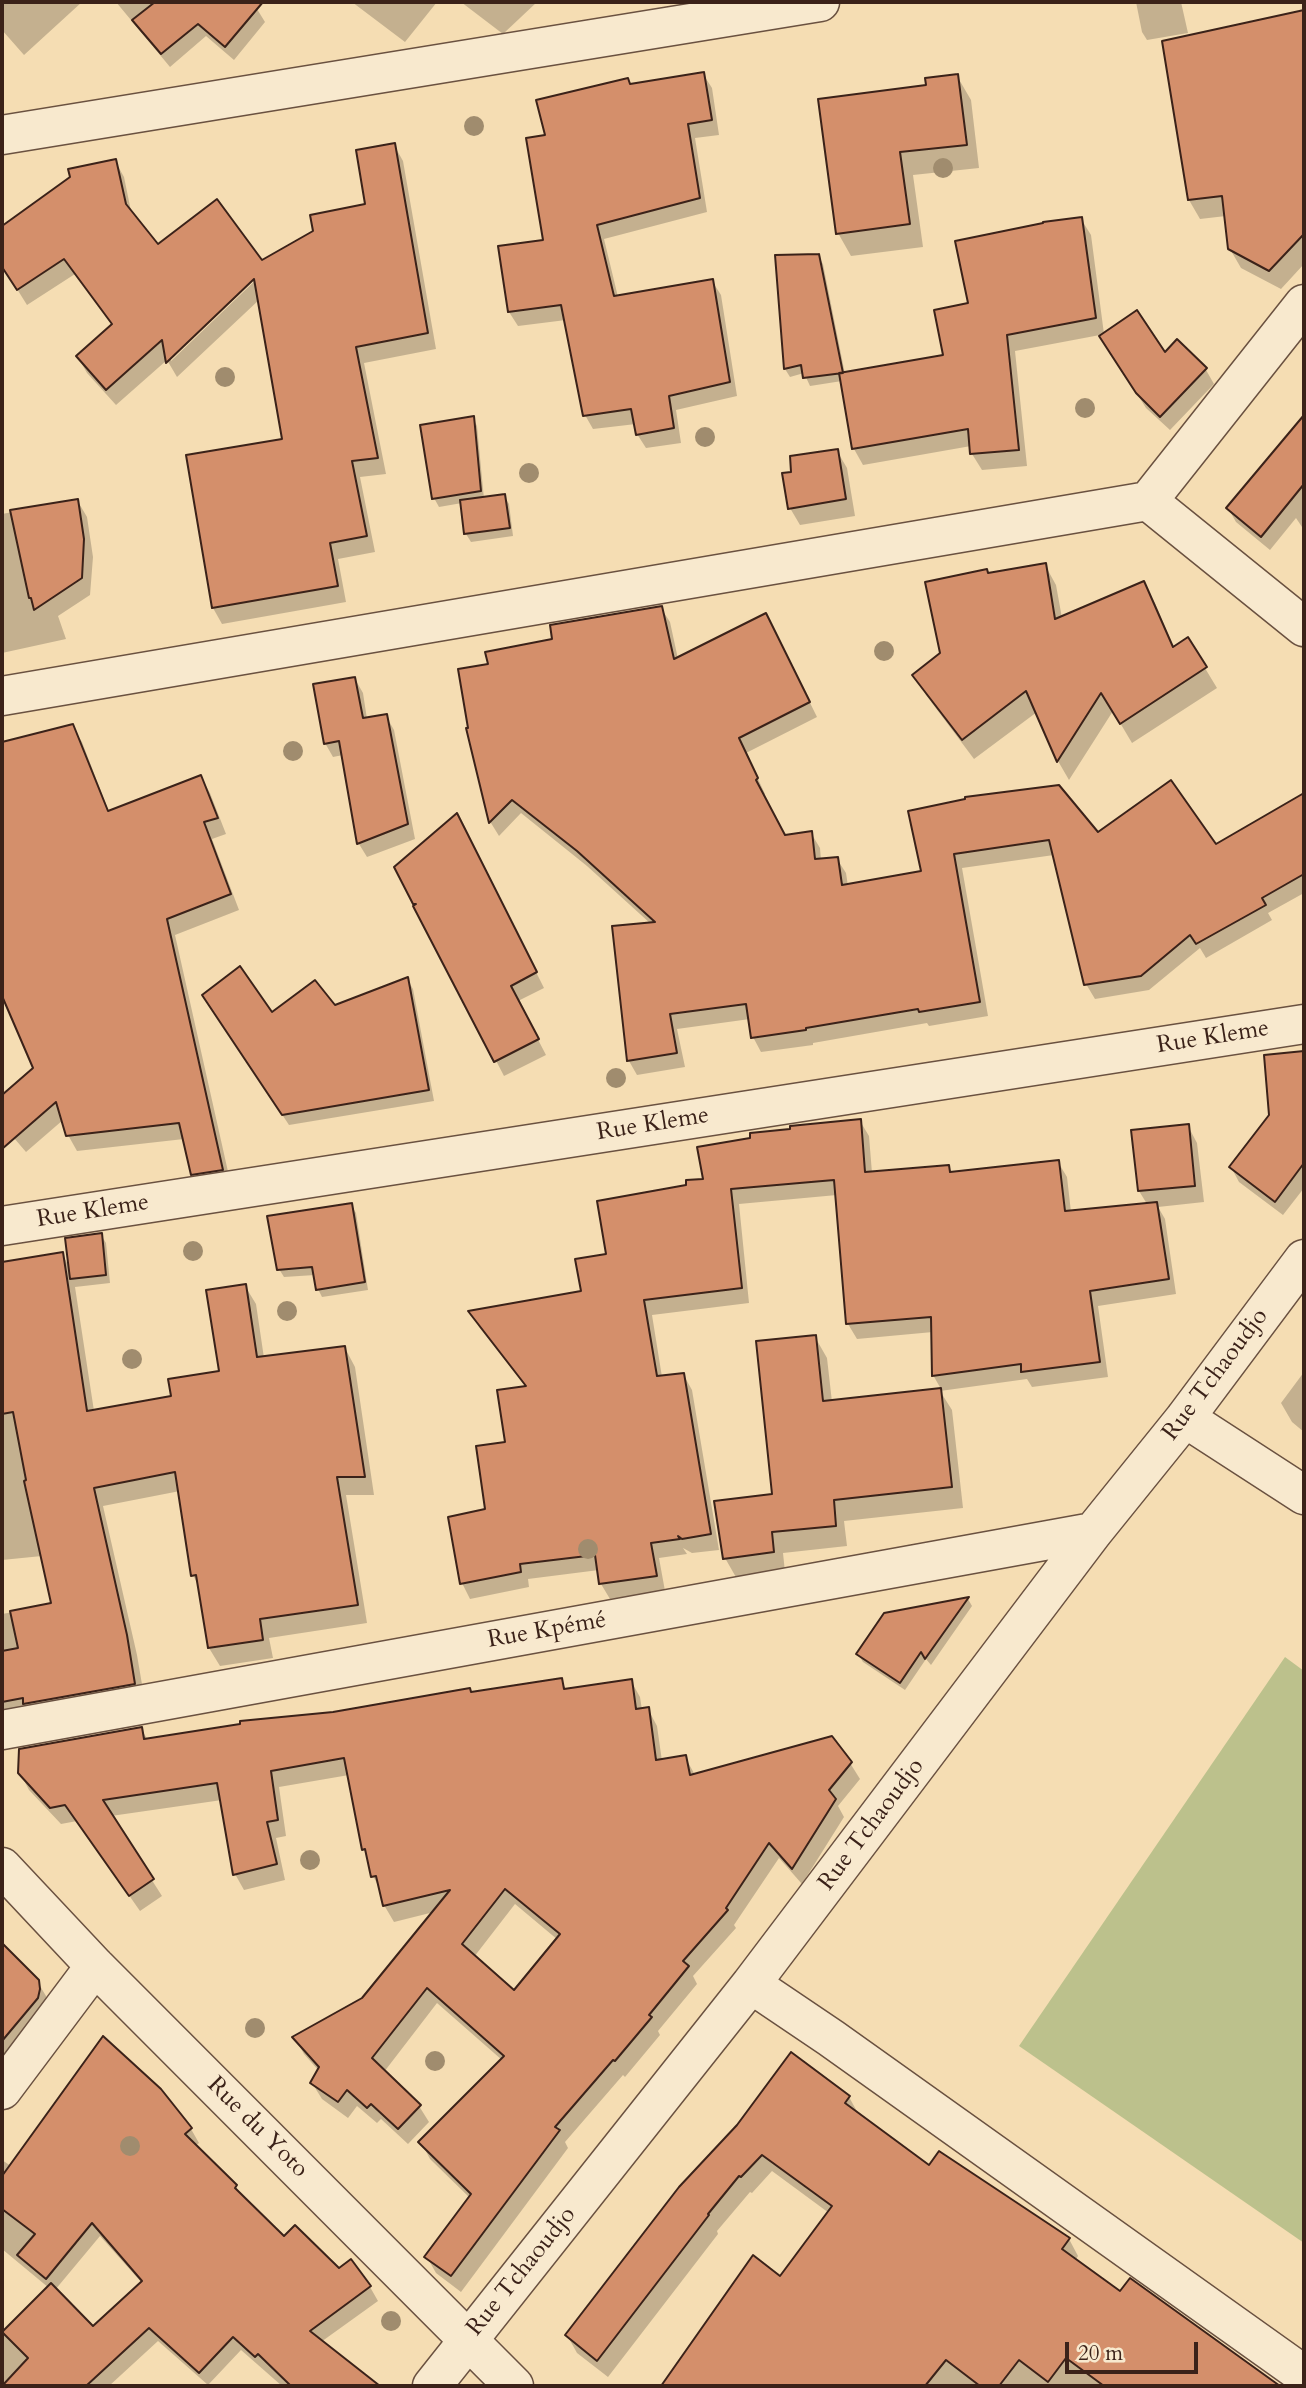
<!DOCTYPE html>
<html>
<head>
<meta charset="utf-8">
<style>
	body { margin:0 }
	#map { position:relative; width:1306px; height:2388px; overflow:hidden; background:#f5ddb3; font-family:Cardo,serif }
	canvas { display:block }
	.frame { position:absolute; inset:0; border:4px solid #3b2219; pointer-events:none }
	.scale { position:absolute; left:1065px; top:2342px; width:133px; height:32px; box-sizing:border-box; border:4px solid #3b2219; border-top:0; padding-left:9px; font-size:21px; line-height:24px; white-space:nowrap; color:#3b2219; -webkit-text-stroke:5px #f8e9ce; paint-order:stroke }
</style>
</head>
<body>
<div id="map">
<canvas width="1306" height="2388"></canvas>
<div class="frame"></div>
<div class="scale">20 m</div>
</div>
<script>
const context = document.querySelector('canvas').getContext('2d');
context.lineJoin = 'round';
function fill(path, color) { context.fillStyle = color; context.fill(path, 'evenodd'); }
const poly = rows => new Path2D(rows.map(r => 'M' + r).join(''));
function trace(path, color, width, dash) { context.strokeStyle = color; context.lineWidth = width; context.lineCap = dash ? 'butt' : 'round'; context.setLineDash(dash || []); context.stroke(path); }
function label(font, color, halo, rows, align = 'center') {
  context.font = font + ' Cardo,serif'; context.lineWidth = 5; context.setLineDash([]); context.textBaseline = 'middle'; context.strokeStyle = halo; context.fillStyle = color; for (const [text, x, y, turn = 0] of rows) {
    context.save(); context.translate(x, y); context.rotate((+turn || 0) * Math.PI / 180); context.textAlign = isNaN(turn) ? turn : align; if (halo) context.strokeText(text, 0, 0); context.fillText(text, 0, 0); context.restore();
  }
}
fill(poly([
	[1285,1657,1304,1671,1304,2243,1019,2046]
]), '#bcc18c');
fill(poly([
	[2,2,82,2,24,55,2,30],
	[116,2,249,2,257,9,265,22,234,60,206,36,170,67],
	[352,2,437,2,405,42],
	[461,2,537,2,503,34],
	[1136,2,1181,2,1188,33,1147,40,1142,32],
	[1304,12,1304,264,1281,289,1241,268,1230,249,1226,216,1200,219,1189,200,1164,42],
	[703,74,712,88,719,135,695,138,707,212,604,239,618,297,712,281,721,295,737,396,676,410,681,443,646,448,637,434,636,424,593,429,585,415,566,320,518,326,509,312,545,242,547,137,630,85],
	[957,76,971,100,979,168,913,175,923,247,851,256,838,233,928,86],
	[394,145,403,161,436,349,364,363,386,474,360,477,375,552,338,559,346,602,222,624,213,608,284,441,260,299,177,377,167,360,116,405,87,373,78,357,113,326,75,274,27,305,2,265,2,228,72,178,115,161,124,177,132,216,157,246,261,263,367,205],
	[260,272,262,274,171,361,171,356],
	[1081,219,1091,235,1104,334,1164,355,1177,342,1206,370,1214,384,1170,430,1146,408,1100,335,1015,351,1027,466,982,470,972,454,971,446,863,465,854,449,842,381,810,386,804,373,790,377,785,369,777,257,818,256,823,264,845,374,945,357,970,305],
	[1304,415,1304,530,1296,518,1270,550,1236,522,1228,508],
	[473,418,477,426,484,499,504,496,509,504,513,536,471,542,466,534,462,503,439,507,434,498],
	[837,451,847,468,855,516,800,525,790,508,793,473],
	[77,500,87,517,93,557,90,595,58,616,66,639,2,653,2,514],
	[1045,565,1056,585,1062,618,1144,583,1155,603,1174,648,1188,640,1217,688,1132,743,1113,711,1069,780,1058,761,1037,712,974,759,926,695,915,675,942,654,988,575],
	[661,608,670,622,678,659,774,630,817,717,746,753,765,794,763,796,785,837,811,833,820,848,821,860,837,859,846,873,848,886,923,872,910,813,1216,847,1304,795,1304,893,1268,913,1272,920,1206,958,1200,948,1149,990,1095,999,1086,984,1054,855,962,868,988,1016,929,1026,927,1023,813,1043,813,1045,761,1052,753,1037,750,1019,677,1029,685,1067,637,1075,629,1061,614,927,651,924,587,866,521,813,499,836,491,823,468,730,490,665,554,640],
	[355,679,363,693,367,719,386,716,394,730,415,839,367,857,359,844,343,755,333,757,325,743],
	[72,726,82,742,109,812,201,777,210,793,226,834,212,839,239,910,175,935,231,1185,201,1190,192,1174,184,1139,77,1151,68,1135,63,1120,26,1152,2,1124,2,1098,35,1069,2,992,2,832,45,814],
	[465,830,544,988,518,1001,546,1055,504,1076,396,868],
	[407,979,413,989,434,1101,289,1125,210,1006,272,1014,334,1008],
	[1304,1053,1304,1188,1283,1215,1239,1182,1231,1167,1270,1116,1265,1057],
	[860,1121,869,1136,872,1173,948,1167,952,1173,1058,1162,1067,1177,1071,1212,1147,1204,1139,1191,1188,1126,1197,1143,1204,1202,1158,1207,1165,1219,1176,1294,1098,1306,1108,1377,1032,1387,1027,1379,940,1391,952,1410,963,1508,844,1521,847,1546,783,1553,785,1572,737,1579,725,1558,774,1496,815,1337,827,1358,832,1402,941,1389,933,1375,933,1332,857,1339,848,1324,837,1195,739,1204,749,1303,652,1315,662,1377,683,1374,692,1390,719,1550,692,1553,683,1548,687,1554,659,1558,665,1591,610,1599,601,1584,599,1570,528,1579,529,1587,470,1599,462,1583,526,1387,479,1327,470,1312,583,1293,608,1256,688,1186],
	[351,1205,356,1213,368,1290,322,1297,318,1289,315,1275,284,1277,279,1269],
	[101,1235,106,1243,110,1283,75,1287,94,1411,173,1397,221,1373,245,1286,256,1304,264,1358,345,1348,355,1367,374,1495,346,1495,367,1623,269,1638,273,1658,220,1666,209,1648,200,1589,193,1575,180,1491,103,1506,137,1655,145,1702,2,1721,2,1614,53,1605,42,1556,2,1560,2,1267,62,1254,70,1268],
	[1304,1372,1304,1432,1292,1422,1281,1403],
	[968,1599,972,1606,931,1665,926,1659,905,1690,863,1662,858,1654,885,1614],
	[561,1680,567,1691,631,1681,640,1697,642,1710,648,1709,657,1726,662,1761,685,1757,695,1775,850,1763,860,1779,838,1806,844,1817,802,1884,779,1858,734,1925,736,1928,693,1976,697,1984,658,2031,660,2035,625,2077,623,2075,565,2142,568,2148,461,2292,436,2273,427,2257,470,2198,430,2159,421,2142,502,2060,437,2003,384,2072,419,2106,429,2122,408,2144,381,2119,377,2123,357,2106,348,2118,322,2099,312,2083,319,2071,304,2054,295,2038,363,1999,434,1912,394,1922,384,1905,381,1891,373,1876,369,1858,364,1849,349,1775,279,1787,286,1836,276,1838,285,1880,244,1890,235,1874,222,1800,111,1816,162,1896,140,1911,77,1821,61,1824,29,1790,20,1773,141,1729,148,1740],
	[515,1904,558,1940,514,1992,474,1957],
	[2,1945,37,1981,46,1996,47,2004,2,2064],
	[791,2054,849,2097,859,2115,929,2167,1069,2239,1078,2256,1075,2261,1120,2294,1268,2378,1272,2386,663,2386,754,2258,781,2279,829,2213,772,2171,752,2193,750,2192,717,2231,718,2234,608,2377,577,2353,567,2335,738,2126],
	[191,2129,199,2143,195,2146,236,2187,242,2197,284,2238,370,2287,378,2301,321,2342,376,2386,282,2386,241,2350,208,2385,158,2341,109,2386,2,2386,2,2335,49,2288,2,2249,2,2160,11,2166],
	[100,2236,142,2283,93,2329,55,2290]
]), '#0003');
const building = poly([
	[155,2,263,2,225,47,198,24,161,54,132,20,155,2],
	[1304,10,1304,234,1269,271,1228,249,1222,196,1188,200,1162,41,1304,10],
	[704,72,712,120,688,124,700,198,597,225,614,296,713,279,730,382,669,396,674,428,636,435,631,409,583,416,561,305,508,312,498,246,543,240,526,138,545,135,536,100,628,78,630,84,704,72],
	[958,74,967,145,900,152,910,224,836,234,818,99,926,85,925,78,958,74],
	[395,143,428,333,356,347,378,458,352,461,367,536,330,543,338,586,212,608,186,455,282,439,254,279,166,363,162,340,106,390,76,356,112,324,64,259,17,290,2,267,2,226,70,177,68,169,116,159,126,204,158,244,217,199,262,260,313,231,310,215,365,204,356,150,395,143],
	[1082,217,1096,318,1007,335,1019,450,970,454,968,429,852,449,839,373,943,355,934,310,968,303,955,241,1043,223,1043,222,1082,217],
	[819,254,843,373,803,378,801,365,784,369,775,255,819,254],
	[1137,310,1165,352,1177,339,1207,368,1160,417,1136,393,1099,336,1137,310],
	[1304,415,1304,484,1261,537,1226,508,1304,415],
	[474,416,481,491,432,499,420,425,474,416],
	[838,449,846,499,788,509,782,473,791,472,790,456,838,449],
	[505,494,510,528,464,534,460,500,505,494],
	[78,499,84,539,82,578,34,610,31,598,29,598,10,510,78,499],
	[1046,563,1055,619,1144,581,1173,647,1188,637,1207,667,1120,724,1101,693,1057,762,1026,691,962,740,912,675,940,653,925,582,987,569,988,573,1046,563],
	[662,606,674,659,766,613,810,702,739,738,758,778,756,780,785,835,812,831,815,859,838,857,842,885,921,871,908,811,965,799,965,797,1059,785,1098,832,1171,780,1216,844,1304,793,1304,874,1262,898,1266,905,1196,944,1190,935,1141,976,1084,985,1049,840,954,854,980,1002,919,1012,918,1009,806,1028,806,1030,751,1038,746,1004,670,1014,677,1053,627,1061,612,926,655,922,577,851,512,800,489,823,466,728,468,728,458,669,488,664,485,652,552,639,550,625,662,606],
	[355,677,363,718,387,714,408,824,357,844,339,741,324,744,313,684,355,677],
	[73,724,108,811,201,775,218,818,204,822,231,894,167,919,223,1170,191,1175,179,1123,66,1136,56,1102,2,1149,2,1095,33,1068,2,996,2,742,73,724],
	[457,813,537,972,511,986,539,1039,494,1062,413,906,416,904,413,904,394,867,457,813],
	[240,966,272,1012,315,980,335,1005,408,977,429,1090,282,1115,202,995,240,966],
	[1304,1051,1304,1163,1275,1202,1229,1167,1269,1115,1264,1055,1304,1051],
	[861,1119,865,1172,949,1165,950,1172,1059,1160,1065,1211,1157,1202,1169,1279,1090,1291,1100,1362,1021,1372,1021,1364,932,1376,931,1317,846,1324,834,1180,731,1189,742,1288,644,1300,657,1376,684,1373,711,1534,682,1539,678,1536,680,1539,651,1543,657,1576,599,1584,595,1555,520,1564,521,1572,460,1584,448,1517,485,1509,476,1446,505,1442,497,1390,526,1386,468,1311,581,1291,575,1259,606,1254,597,1201,686,1185,686,1180,703,1179,697,1147,750,1138,750,1133,790,1129,790,1126,861,1119],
	[1189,1124,1195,1186,1138,1191,1131,1130,1189,1124],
	[352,1203,365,1282,316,1290,312,1267,277,1270,267,1216,352,1203],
	[102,1233,106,1275,70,1279,65,1238,102,1233],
	[63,1252,87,1411,171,1396,168,1379,219,1371,206,1290,246,1284,257,1357,345,1346,365,1477,337,1477,358,1605,260,1619,263,1640,208,1648,196,1575,191,1576,175,1472,94,1488,127,1635,135,1684,23,1704,23,1698,2,1702,2,1651,18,1648,10,1611,51,1603,24,1481,26,1480,13,1412,2,1414,2,1262,63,1252],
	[816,1335,823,1401,941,1388,952,1487,834,1500,836,1526,772,1532,774,1552,723,1559,714,1501,772,1494,756,1341,816,1335],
	[969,1597,925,1659,921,1652,900,1683,856,1654,884,1613,969,1597],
	[562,1678,564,1689,632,1679,636,1709,649,1707,656,1760,686,1755,690,1775,832,1736,852,1762,829,1790,836,1799,792,1869,769,1843,726,1908,728,1910,683,1961,689,1966,649,2015,652,2017,615,2061,613,2060,555,2127,560,2130,451,2276,424,2257,471,2194,418,2142,504,2056,427,1988,372,2058,421,2105,398,2129,371,2104,367,2108,347,2090,338,2102,310,2083,319,2067,292,2037,362,1998,450,1890,383,1906,376,1876,371,1877,365,1849,362,1850,344,1758,271,1771,278,1820,267,1822,277,1864,233,1875,217,1783,103,1800,154,1879,129,1896,65,1805,50,1808,18,1773,19,1749,142,1727,144,1739,240,1724,240,1721,333,1712,470,1688,471,1692,562,1678],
	[505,1889,560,1934,514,1990,462,1944,505,1889],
	[2,1943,39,1980,40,1989,38,1998,2,2041,2,1943],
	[103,2036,161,2089,192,2128,185,2134,237,2185,235,2188,284,2236,295,2225,339,2268,351,2259,371,2286,310,2331,380,2386,291,2386,258,2354,255,2357,233,2337,199,2373,149,2328,86,2386,2,2386,28,2358,2,2332,51,2283,93,2326,142,2281,92,2223,46,2279,17,2255,35,2234,2,2209,2,2176,103,2036],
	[791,2052,850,2096,845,2103,929,2165,939,2151,1070,2238,1062,2249,1120,2291,1130,2278,1280,2386,1104,2386,1066,2358,1048,2382,1019,2360,999,2386,980,2386,946,2360,925,2386,661,2386,753,2255,780,2276,832,2206,762,2155,741,2177,739,2176,708,2214,709,2215,597,2361,565,2335,679,2187,737,2125,791,2052]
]);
fill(building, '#d48f6b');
trace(building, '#3b2219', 2);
const minor = poly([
	[2,135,820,2],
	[1148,501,1304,627],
	[2,696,1148,501,1304,304],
	[2,1226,1304,1024],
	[1185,1418,1304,1495],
	[2,1730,1093,1532],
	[2,1867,95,1966,514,2386],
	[751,1984,831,2038,1304,2375],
	[2,2090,95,1966],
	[432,2386,751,1984,1093,1532,1185,1418,1304,1259]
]);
trace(minor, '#6a5140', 41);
trace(minor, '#f8e9ce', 38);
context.fillStyle = '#a08c6e';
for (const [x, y] of [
	[474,126],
	[943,168],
	[225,377],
	[1085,408],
	[705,437],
	[529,473],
	[884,651],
	[293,751],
	[616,1078],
	[193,1251],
	[287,1311],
	[132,1359],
	[588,1549],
	[310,1860],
	[255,2028],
	[435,2061],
	[130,2146],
	[391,2321]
]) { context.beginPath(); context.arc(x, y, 10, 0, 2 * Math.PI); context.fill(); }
label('24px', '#3b2219', '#f8e9ce', [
	["Rue Kleme",1213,1038,-9],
	["Rue Kleme",653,1125,-9],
	["Rue Kleme",93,1212,-9],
	["Rue Tchaoudjo",1216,1375,-53],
	["Rue Kpémé",547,1631,-10],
	["Rue Tchaoudjo",872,1825,-53],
	["Rue du Yoto",257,2128,45],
	["Rue Tchaoudjo",522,2272,-51]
]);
</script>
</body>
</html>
